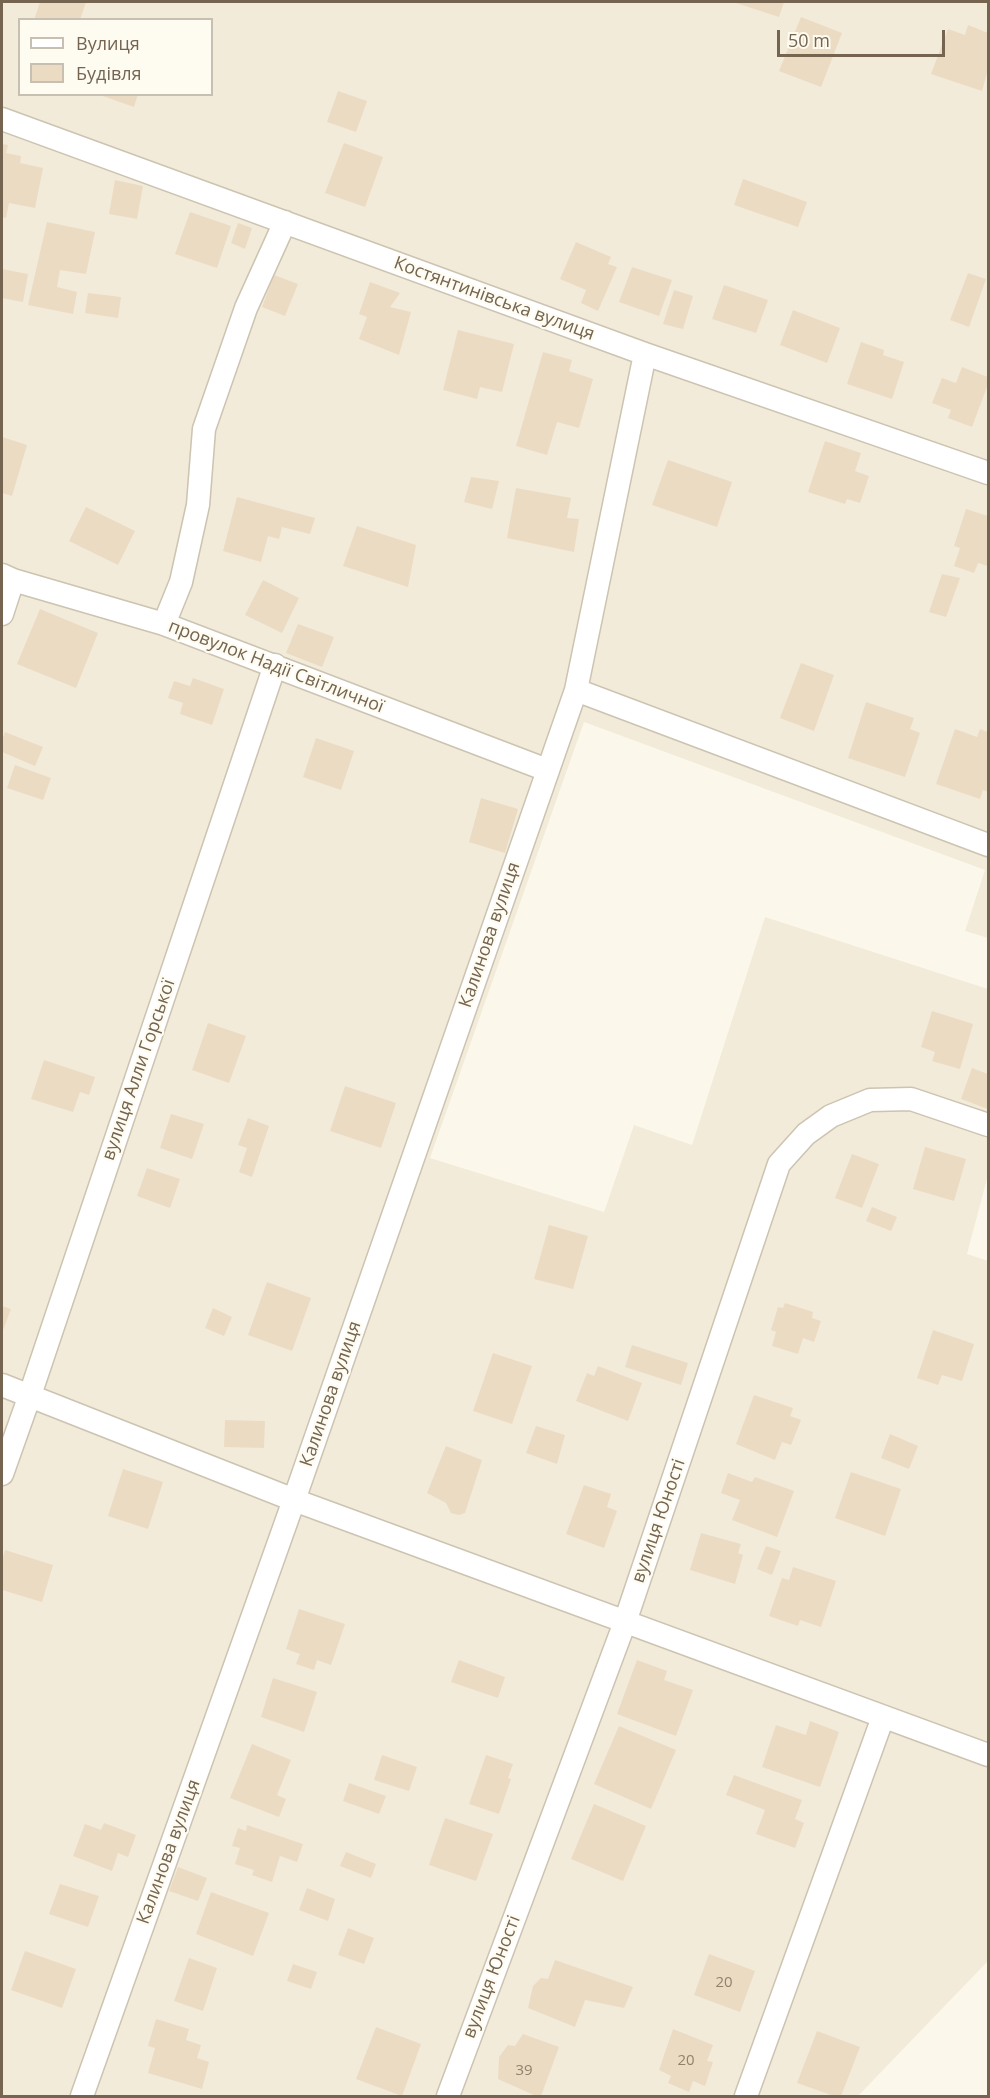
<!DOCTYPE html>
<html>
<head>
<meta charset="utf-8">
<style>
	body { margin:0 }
	#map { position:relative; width:990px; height:2098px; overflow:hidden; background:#fbf8eb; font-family:"Open Sans",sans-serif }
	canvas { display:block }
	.frame { position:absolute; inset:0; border:3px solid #746450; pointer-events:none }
	.legend { position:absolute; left:18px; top:18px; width:195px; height:78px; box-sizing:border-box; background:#fefbf1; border:2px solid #c7bfb1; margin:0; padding:8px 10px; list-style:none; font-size:18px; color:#746450 }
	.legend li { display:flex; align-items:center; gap:12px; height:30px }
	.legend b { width:30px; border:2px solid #c7bfb1 }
	.scale { position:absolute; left:777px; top:30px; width:168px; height:27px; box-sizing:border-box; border:3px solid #746450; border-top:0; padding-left:8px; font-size:18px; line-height:21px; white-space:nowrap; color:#746450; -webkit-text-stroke:4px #fefbf1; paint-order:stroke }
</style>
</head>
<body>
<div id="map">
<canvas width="990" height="2098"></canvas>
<div class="frame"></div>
<ul class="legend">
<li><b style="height:8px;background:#fff"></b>Вулиця</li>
<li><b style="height:16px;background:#ecdbc3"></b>Будівля</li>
</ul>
<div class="scale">50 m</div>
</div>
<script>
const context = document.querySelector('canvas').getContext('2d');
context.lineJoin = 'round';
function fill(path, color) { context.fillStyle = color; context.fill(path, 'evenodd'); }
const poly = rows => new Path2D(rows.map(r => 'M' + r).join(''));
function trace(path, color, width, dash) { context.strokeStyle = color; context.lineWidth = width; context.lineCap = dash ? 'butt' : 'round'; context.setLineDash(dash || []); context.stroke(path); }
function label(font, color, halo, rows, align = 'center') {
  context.font = font + ' "Open Sans",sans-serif'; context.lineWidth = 4.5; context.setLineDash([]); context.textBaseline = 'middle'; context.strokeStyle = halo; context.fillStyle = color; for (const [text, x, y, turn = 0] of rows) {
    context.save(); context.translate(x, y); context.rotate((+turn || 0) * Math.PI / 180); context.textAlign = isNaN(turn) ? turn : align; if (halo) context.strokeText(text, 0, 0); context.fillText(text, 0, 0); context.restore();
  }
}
fill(poly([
	[2,2,988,2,988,938,965,931,985,870,584,722,430,1158,604,1212,634,1125,692,1145,765,917,988,989,988,1175,967,1254,988,1261,988,1961,858,2096,2,2096],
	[20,20,212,20,212,94,20,94]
]), '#f2ebda');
fill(poly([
	[40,2,86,2,80,20,34,20],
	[733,2,784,2,779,17],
	[801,17,842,33,821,87,779,71],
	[968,25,988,33,988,69,982,91,931,74,948,29,965,35],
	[338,91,367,101,356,132,327,122],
	[97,94,138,94,134,107],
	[344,143,383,157,365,207,325,193],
	[2,144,8,145,6,153,21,156,20,163,43,168,35,208,9,203,6,218,2,217],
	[743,179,807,202,798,227,734,205],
	[115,180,143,186,137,219,109,214],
	[190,212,231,226,217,268,175,254],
	[47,222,95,232,86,274,60,270,57,287,77,292,73,314,28,305],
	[238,223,252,228,245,249,231,243],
	[576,242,611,257,608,264,617,267,598,311,581,303,586,290,560,279],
	[632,267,672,280,659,316,619,302],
	[2,269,28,274,23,302,2,298],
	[968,273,986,279,969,327,950,320],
	[274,275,298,284,285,316,262,307],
	[370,282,400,293,390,307,411,312,399,355,359,339,367,317,359,314],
	[724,285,768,300,756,333,712,319],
	[674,290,693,296,683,329,663,324],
	[88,293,121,297,118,318,85,313],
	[793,310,840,328,827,363,780,345],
	[458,330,514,344,502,392,480,387,477,399,443,390],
	[861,342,884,350,883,355,904,362,892,399,847,384],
	[543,352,572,360,569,371,593,379,579,428,557,422,547,455,516,446],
	[962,367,988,377,988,384,972,427,948,418,951,410,932,403,942,378,956,383],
	[2,437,27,445,12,496,2,493],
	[825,441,861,453,855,471,869,476,860,503,847,499,845,504,808,492],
	[668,460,732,482,717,527,652,505],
	[471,477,499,481,492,509,464,502],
	[516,488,571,498,567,518,579,519,574,552,507,538],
	[237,497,315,518,310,534,282,527,279,539,268,536,261,562,223,551],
	[86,507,135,531,118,565,69,541],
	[966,509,988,516,988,566,978,563,974,573,954,566,960,548,954,546],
	[357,526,416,545,408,587,343,566],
	[942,574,960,578,946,617,929,612],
	[263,580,299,598,282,633,245,615],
	[40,609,98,633,76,688,17,664],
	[298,624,334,637,322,667,286,653],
	[801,663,834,675,814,731,780,718],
	[193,678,224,689,212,725,180,714,183,703,168,698,174,681,190,686],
	[866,702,914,718,910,729,920,733,905,777,848,758],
	[955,729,977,737,980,729,988,732,988,792,983,790,980,799,936,784],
	[5,732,43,747,35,766,2,752,2,740],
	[316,738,354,751,341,790,303,777],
	[15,765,51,778,43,800,7,788],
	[481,798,518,809,505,853,469,842],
	[932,1011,973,1024,960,1069,932,1061,935,1052,921,1047],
	[208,1023,246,1036,229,1083,192,1070],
	[44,1060,95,1077,89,1095,80,1092,73,1112,31,1099],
	[972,1068,988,1074,988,1109,961,1099],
	[345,1086,396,1103,381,1148,330,1131],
	[171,1114,204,1124,192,1159,160,1148],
	[248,1118,269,1126,252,1177,239,1172,247,1148,238,1145],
	[925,1147,966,1159,954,1201,913,1189],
	[852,1154,879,1164,862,1208,835,1198],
	[147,1168,180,1179,170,1208,137,1196],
	[872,1207,897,1217,891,1231,866,1221],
	[549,1225,588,1236,573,1289,534,1279],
	[267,1282,311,1298,292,1351,248,1335],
	[785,1303,813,1312,812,1318,821,1321,814,1342,803,1338,798,1354,772,1346,776,1332,771,1330,778,1307,783,1308],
	[2,1306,11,1309,2,1333],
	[213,1308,232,1317,224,1336,205,1328],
	[933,1330,974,1344,962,1381,942,1375,938,1385,917,1378],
	[632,1345,688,1363,681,1385,625,1367],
	[493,1353,532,1366,512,1424,473,1411],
	[598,1366,642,1383,628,1421,576,1401,587,1373,594,1376],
	[754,1395,793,1408,790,1416,801,1420,791,1445,782,1442,775,1460,736,1444],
	[225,1420,265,1421,264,1448,224,1447],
	[536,1426,565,1435,557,1464,526,1453],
	[890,1434,918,1446,909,1469,881,1458],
	[446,1446,482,1460,465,1513,459,1515,451,1513,446,1503,427,1493],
	[123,1469,163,1482,148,1529,108,1516],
	[851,1472,901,1489,885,1536,835,1518],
	[728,1473,752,1482,755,1477,794,1491,777,1537,732,1520,740,1500,721,1493],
	[584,1485,611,1494,607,1507,617,1511,604,1548,566,1534],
	[701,1533,741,1544,738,1553,743,1555,735,1584,690,1570],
	[766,1546,781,1551,772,1575,757,1569],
	[5,1550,53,1565,42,1602,2,1590,2,1561],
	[793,1567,836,1581,821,1627,800,1620,798,1626,769,1616,782,1578,789,1580],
	[299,1609,345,1624,331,1665,317,1660,314,1670,296,1664,300,1654,286,1649],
	[459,1660,505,1677,498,1698,451,1682],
	[637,1660,667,1671,664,1680,693,1690,676,1736,617,1714],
	[273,1678,317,1692,304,1732,261,1717],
	[810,1721,839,1732,820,1787,762,1767,776,1725,806,1735],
	[619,1726,676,1750,651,1809,594,1784],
	[252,1744,291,1760,277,1795,286,1799,279,1817,230,1798],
	[382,1755,417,1767,409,1791,374,1780],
	[486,1755,513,1764,508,1778,511,1779,499,1814,469,1804],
	[734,1775,802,1800,795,1819,804,1823,795,1848,756,1834,765,1810,726,1795],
	[349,1783,386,1796,379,1814,343,1801],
	[594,1804,646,1826,623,1881,571,1859],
	[445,1818,493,1834,476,1881,429,1865],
	[104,1823,136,1835,128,1857,118,1853,112,1871,73,1856,85,1824,101,1830],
	[247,1825,303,1844,297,1862,280,1856,272,1882,252,1875,254,1870,235,1864,240,1848,232,1846,238,1828,246,1831],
	[346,1852,376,1864,371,1878,340,1866],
	[178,1867,207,1878,198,1901,169,1891],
	[60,1884,99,1896,88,1927,49,1914],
	[307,1888,335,1899,328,1921,299,1910],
	[211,1892,269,1913,253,1956,196,1934],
	[348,1928,374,1938,364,1964,338,1955],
	[25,1951,76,1969,62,2008,11,1990],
	[709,1954,755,1971,740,2012,694,1995],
	[189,1958,217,1968,203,2011,174,2001],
	[555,1960,633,1987,624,2008,585,2000,575,2027,528,2008,533,1986,541,1978,548,1979],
	[293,1964,317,1972,311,1989,287,1981],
	[156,2019,189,2029,186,2040,201,2045,197,2058,209,2062,202,2089,148,2073,155,2048,148,2046],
	[376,2027,421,2044,402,2096,356,2079],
	[673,2029,713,2045,707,2061,713,2062,705,2086,693,2081,689,2092,668,2083,671,2076,659,2070],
	[817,2031,860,2047,841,2096,834,2096,797,2083],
	[523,2034,559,2047,541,2096,536,2096,498,2079,499,2057,508,2045,515,2046]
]), '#ecdbc3');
const minor = poly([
	[2,119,645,354,988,473],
	[2,575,13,580,164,624,547,770],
	[2,614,13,580],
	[164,624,181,582,198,505,204,429,246,308,285,222],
	[576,690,988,845],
	[2,1385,294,1500,988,1755],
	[2,1474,30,1395,275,665],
	[82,2096,294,1500,576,690,645,354],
	[448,2096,625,1622,779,1164,806,1134,831,1116,870,1100,911,1099,988,1125],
	[746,2096,883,1717]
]);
trace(minor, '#ccc3b1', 25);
trace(minor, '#fff', 22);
label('15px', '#92826d', null, [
	["20",724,1983],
	["20",686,2061],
	["39",524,2071]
]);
label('18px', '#746450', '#fefbf1', [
	["Костянтинівська вулиця",494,299,20],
	["провулок Надії Світличної",276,667,21],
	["Калинова вулиця",490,935,-71],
	["вулиця Алли Горської",139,1070,-71],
	["Калинова вулиця",331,1394,-71],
	["вулиця Юності",659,1521,-71],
	["Калинова вулиця",169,1852,-70],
	["вулиця Юності",492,1977,-69]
]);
</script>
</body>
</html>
